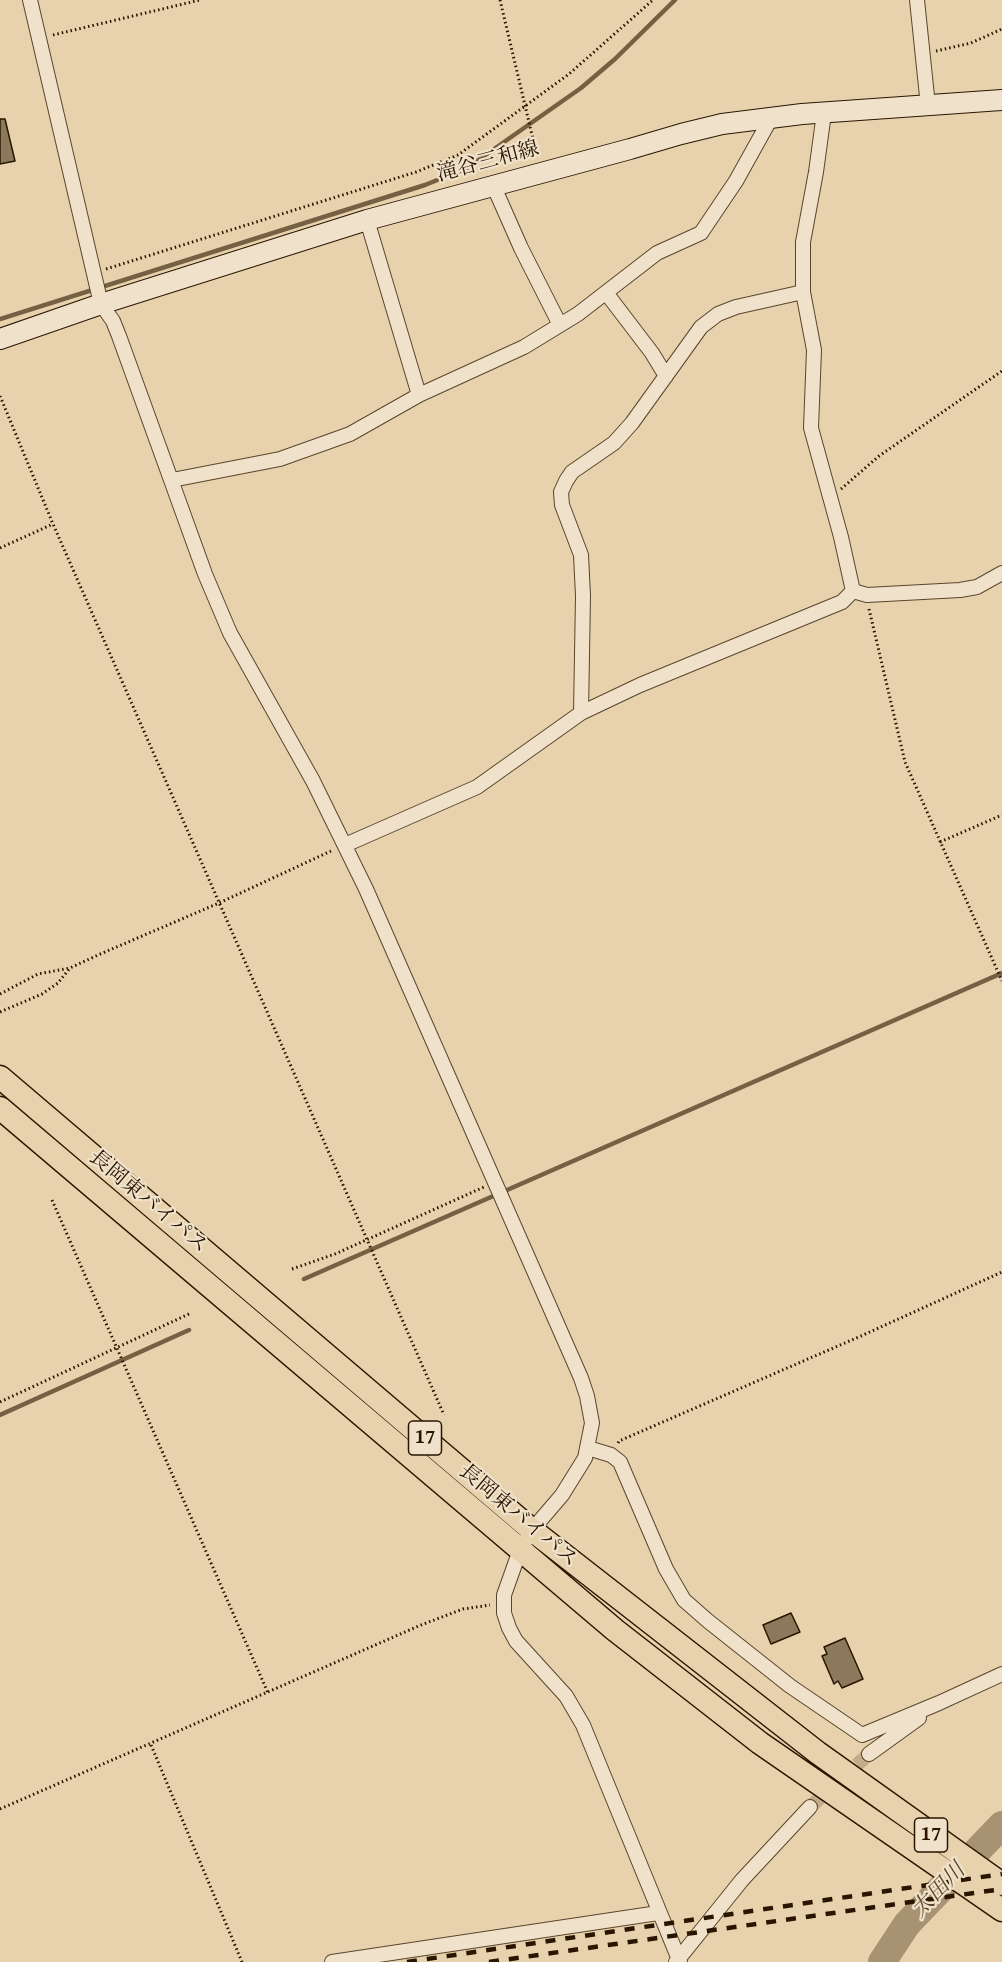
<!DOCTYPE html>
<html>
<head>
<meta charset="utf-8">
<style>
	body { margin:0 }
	canvas { display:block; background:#e8d2ad }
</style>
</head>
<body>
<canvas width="1002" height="1962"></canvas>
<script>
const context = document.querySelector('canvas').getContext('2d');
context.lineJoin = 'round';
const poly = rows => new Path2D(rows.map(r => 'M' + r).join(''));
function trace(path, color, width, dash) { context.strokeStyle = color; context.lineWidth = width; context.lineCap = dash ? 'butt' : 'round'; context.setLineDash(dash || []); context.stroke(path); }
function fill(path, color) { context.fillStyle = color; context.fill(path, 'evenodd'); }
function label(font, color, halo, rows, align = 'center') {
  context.font = font + ' "Gentium Book Plus","Noto Serif JP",serif'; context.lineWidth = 4.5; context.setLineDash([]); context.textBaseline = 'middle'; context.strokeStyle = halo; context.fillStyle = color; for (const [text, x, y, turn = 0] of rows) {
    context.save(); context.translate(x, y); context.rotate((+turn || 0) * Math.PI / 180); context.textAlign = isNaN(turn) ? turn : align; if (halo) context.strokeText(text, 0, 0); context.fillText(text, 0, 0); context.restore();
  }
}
trace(poly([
	[0,319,425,185,467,168,581,88,615,59,675,0],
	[304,1279,1002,973],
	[0,1415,189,1330]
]), '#756044', 4.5);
trace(poly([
	[882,1962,907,1924,1002,1825]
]), '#a79272', 28);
const building = poly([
	[0,119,5,119,15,161,0,164,0,119],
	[791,1613,800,1632,771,1644,763,1625,791,1613],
	[845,1638,863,1679,842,1688,838,1681,834,1684,822,1656,827,1654,824,1647,845,1638]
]);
fill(building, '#8c785a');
trace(building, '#291600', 1.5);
trace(poly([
	[810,1807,869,1754]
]), '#c2ac8a', 14, [14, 7]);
const minor = poly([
	[30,0,101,304,113,321,119,336,205,574,230,633,313,781,366,889,581,1378,587,1396,592,1423,585,1458,562,1495,532,1530,520,1550,504,1595,504,1613,509,1628,516,1641,566,1696,583,1725,680,1962],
	[917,0,928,106],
	[824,113,816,172,803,242,803,292,814,350,811,428,841,537,853,591],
	[494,187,521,248,560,325],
	[367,220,419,395],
	[607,294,652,353,666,376],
	[172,480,280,459,350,434,419,395,524,347,578,314,657,253,701,233,736,181,771,118],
	[853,591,867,595,960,590,977,587,1002,573],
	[581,713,583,596,581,555,562,505,561,492,566,481,572,472,614,443,632,423,701,327,718,314,736,307,803,292],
	[345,845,477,787,581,713,640,685,842,602,853,591],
	[588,1448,611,1455,620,1462,666,1569,684,1600,708,1621,790,1686,862,1735,939,1703,1002,1674],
	[869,1754,919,1718],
	[332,1962,658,1913],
	[676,1962,742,1880,810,1807]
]);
const secondary = poly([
	[0,339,101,304,367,220,630,149,681,134,722,124,802,114,1002,100]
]);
const trunk = poly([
	[0,1077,532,1530,818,1753,1002,1884],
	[0,1108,615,1630,760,1743,1002,1910]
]);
trace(minor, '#59452b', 16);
trace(secondary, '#291600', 22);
trace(trunk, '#291600', 25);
trace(poly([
	[500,0,537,156],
	[53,35,200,0],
	[936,51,971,43,1002,29],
	[106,269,416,172,458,155,569,74,653,0],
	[0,396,53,524,444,1415],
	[841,489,879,456,1002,371],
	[0,548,53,524],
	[869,609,905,762,1002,981],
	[940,842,1002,815],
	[0,994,38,974,70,968],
	[0,1012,42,994,58,983,70,968,98,955,219,903,331,851],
	[52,1200,268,1693],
	[292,1269,335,1254,484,1187],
	[0,1402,191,1313],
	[618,1443,619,1441,861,1336,1002,1272],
	[151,1745,242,1962],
	[0,1809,421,1625,463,1609,490,1605]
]), '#291600', 3, [1.5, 3]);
trace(minor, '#f0e2ca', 14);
trace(secondary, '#f0e2ca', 20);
trace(trunk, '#e8d2ad', 22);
trace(poly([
	[407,1962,1002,1874],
	[489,1962,1002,1889]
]), '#291600', 4.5, [10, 10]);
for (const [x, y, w] of [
	[425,1438,33],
	[931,1835,33]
]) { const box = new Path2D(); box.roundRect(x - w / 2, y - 17, w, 34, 4.5); context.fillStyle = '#f0e2ca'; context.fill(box); trace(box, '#291600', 1.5); }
label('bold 20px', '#291600', null, [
	["17",425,1438],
	["17",931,1835]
]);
label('21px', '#291600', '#f0e2ca', [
	["滝谷三和線",488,162,-15],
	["長岡東バイパス",148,1202,40],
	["長岡東バイパス",518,1516,40]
]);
label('italic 22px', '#5b482e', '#f0e2ca', [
	["太田川",939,1891,-46]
]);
</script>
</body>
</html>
